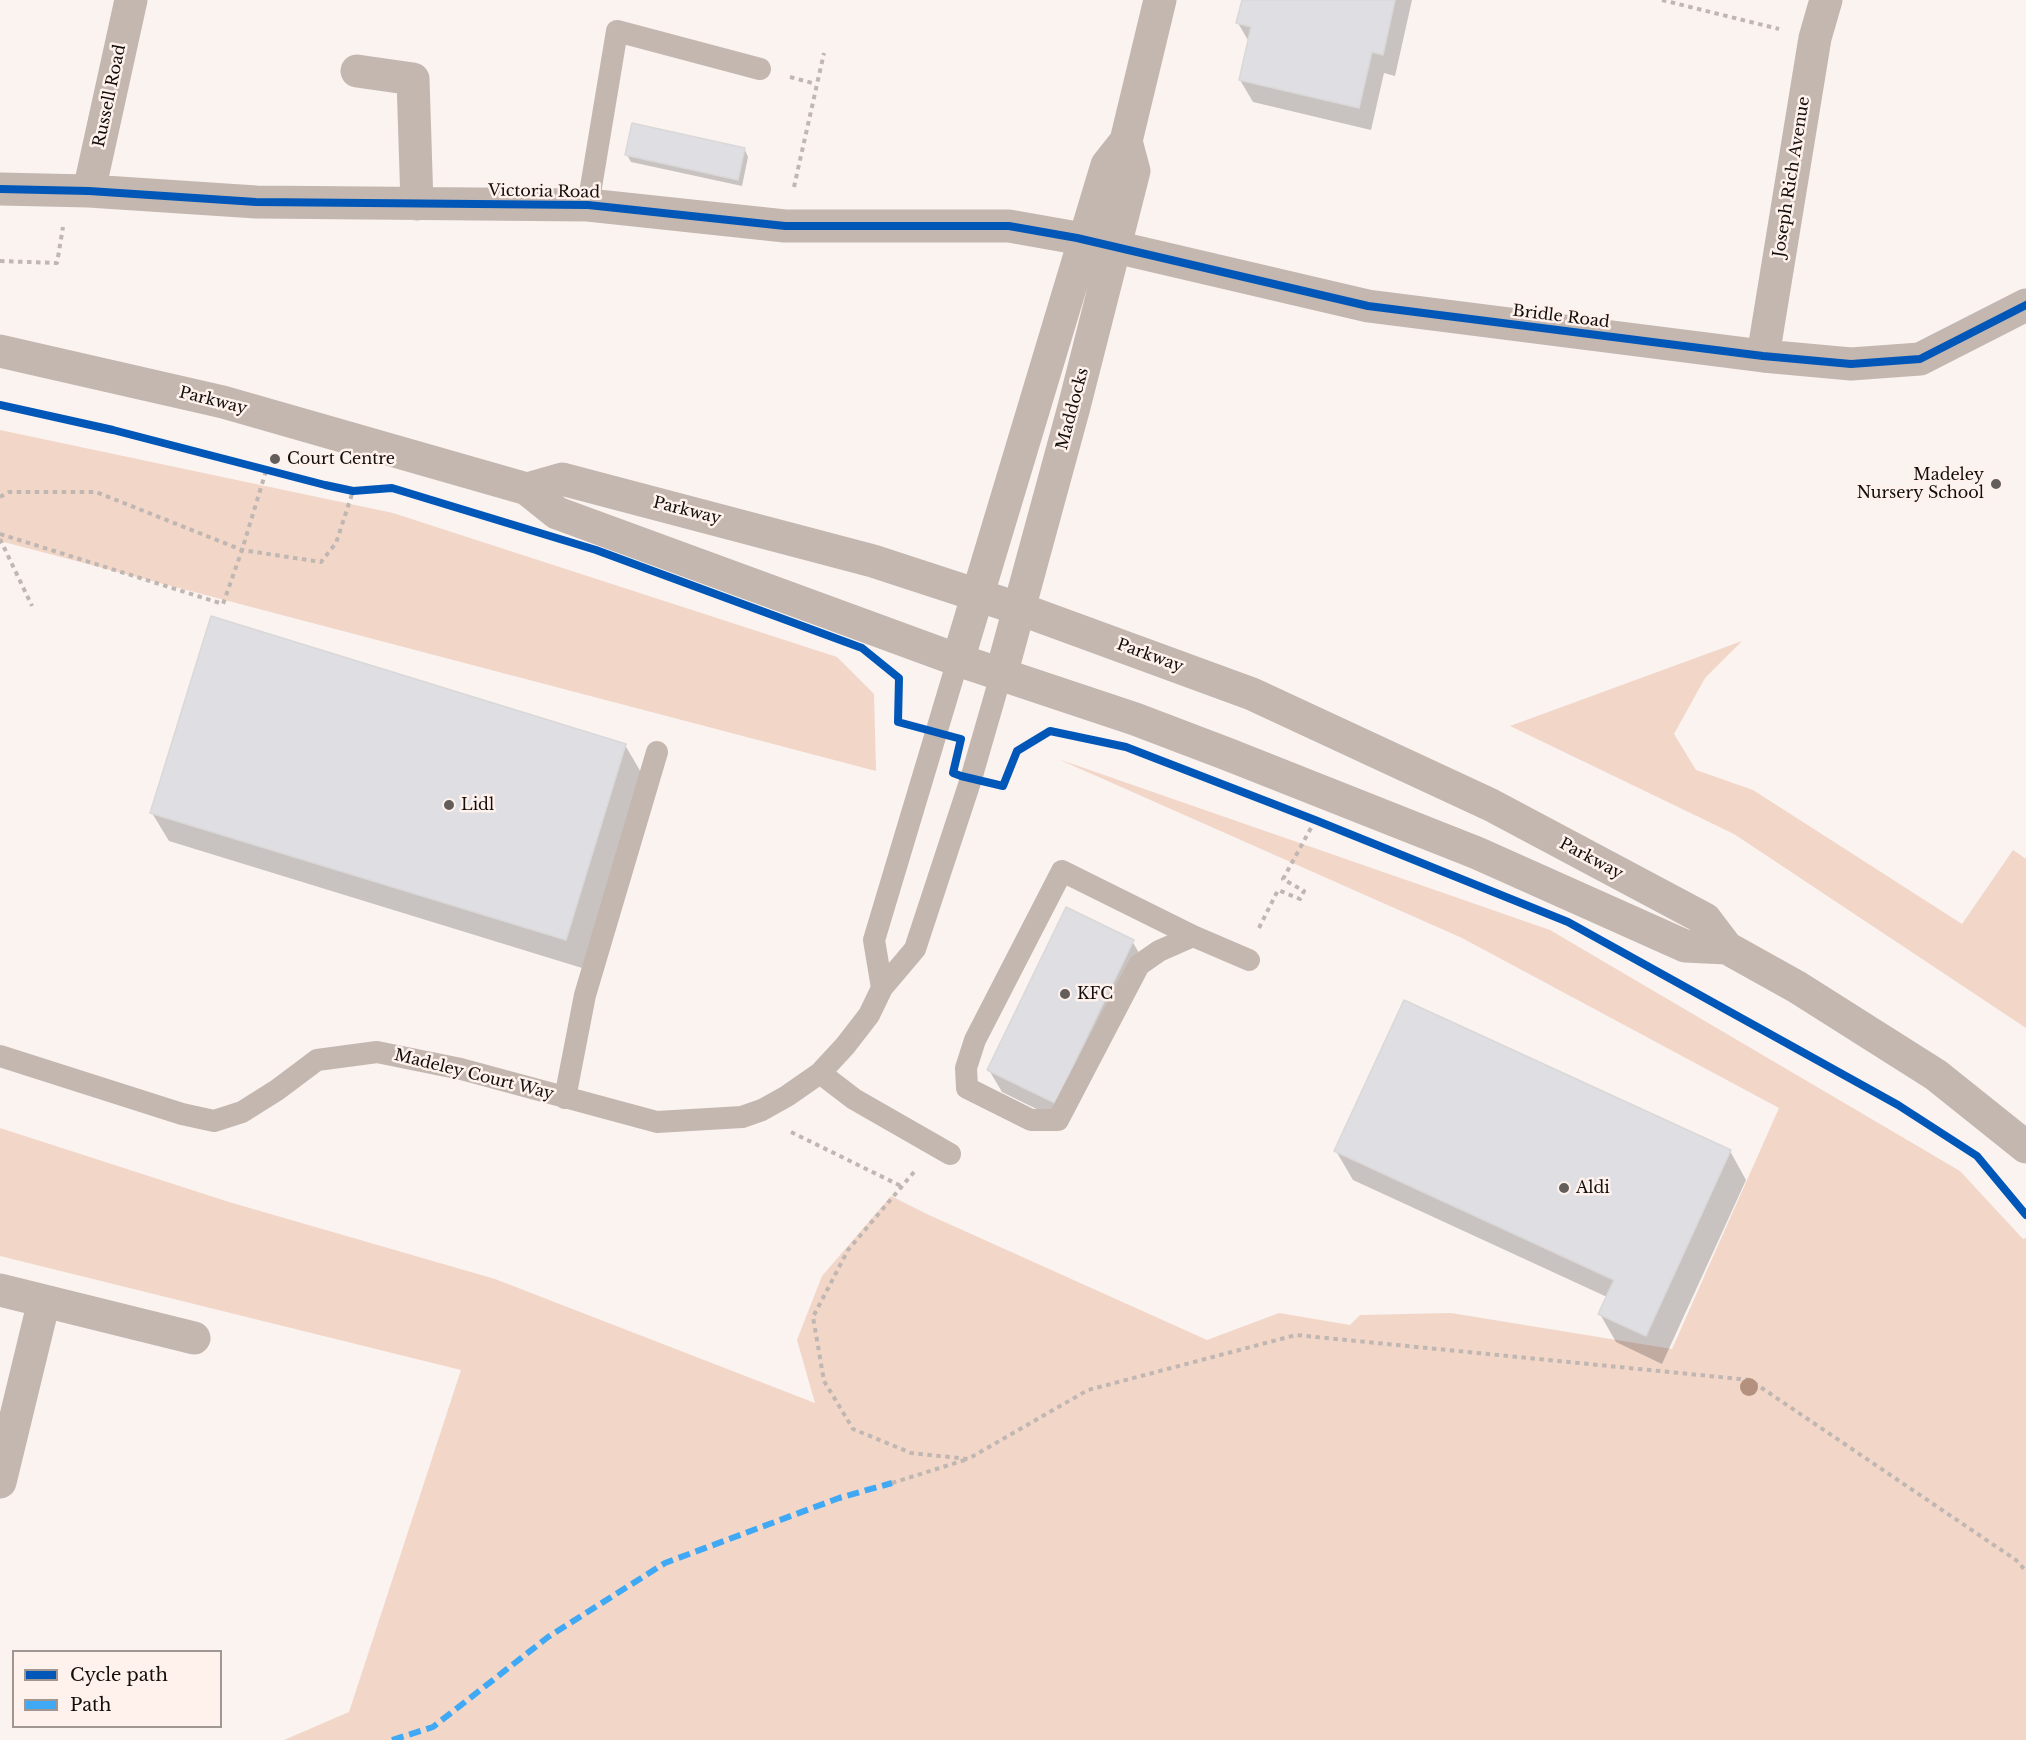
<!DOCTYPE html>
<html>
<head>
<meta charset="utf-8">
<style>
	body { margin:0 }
	#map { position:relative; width:2026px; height:1740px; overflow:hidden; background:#faf3f0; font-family:"Libre Baskerville",serif }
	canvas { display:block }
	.legend { position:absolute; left:12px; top:1650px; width:210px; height:78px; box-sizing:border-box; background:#fff1eb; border:2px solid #a09692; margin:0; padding:8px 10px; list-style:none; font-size:18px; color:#120e0c }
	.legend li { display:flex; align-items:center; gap:12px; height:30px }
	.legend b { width:30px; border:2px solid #a09692 }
</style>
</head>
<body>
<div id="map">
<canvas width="2026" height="1740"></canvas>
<ul class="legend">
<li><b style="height:8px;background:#0057b8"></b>Cycle path</li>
<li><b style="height:8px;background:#3fa9f5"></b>Path</li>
</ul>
</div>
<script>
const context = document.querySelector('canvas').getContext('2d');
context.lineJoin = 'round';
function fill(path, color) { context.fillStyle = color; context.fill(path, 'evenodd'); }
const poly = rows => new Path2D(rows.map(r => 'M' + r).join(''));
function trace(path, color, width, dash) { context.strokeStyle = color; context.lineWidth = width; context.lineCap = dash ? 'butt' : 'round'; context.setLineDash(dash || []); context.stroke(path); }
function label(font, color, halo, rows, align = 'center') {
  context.font = font + ' "Libre Baskerville",serif'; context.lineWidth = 5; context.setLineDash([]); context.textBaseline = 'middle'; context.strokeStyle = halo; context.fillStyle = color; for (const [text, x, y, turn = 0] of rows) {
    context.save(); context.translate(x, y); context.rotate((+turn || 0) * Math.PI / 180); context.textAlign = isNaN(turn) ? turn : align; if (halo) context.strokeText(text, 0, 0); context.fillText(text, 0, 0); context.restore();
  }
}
fill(poly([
	[0,430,393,513,837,657,874,694,876,771,0,541],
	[1742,641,1705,678,1674,734,1696,770,1753,790,1962,924,2013,850,2026,859,2026,1028,1734,834,1510,726],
	[1058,759,1550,930,1960,1171,2023,1239,2026,1238,2026,1740,284,1740,349,1712,461,1370,0,1256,0,1128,229,1202,495,1279,815,1403,797,1340,822,1276,891,1196,929,1215,1207,1340,1279,1313,1350,1325,1360,1315,1451,1313,1672,1349,1779,1108,1462,938]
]), '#f2d6c8');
fill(poly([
	[1243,0,1412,0,1395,76,1384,73,1371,130,1253,102,1240,80,1249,42,1238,23],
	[745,150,748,157,742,186,631,162,627,155],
	[625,745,642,774,582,968,169,841,152,813],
	[1132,941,1145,963,1067,1124,1002,1092,989,1070],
	[1336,1151,1730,1151,1746,1180,1662,1364,1616,1342,1600,1314,1607,1297,1353,1180]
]), '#0003');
const building = poly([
	[1242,0,1395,0,1383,55,1372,52,1359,108,1239,80,1251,27,1236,23,1242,0],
	[632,123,745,148,738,180,625,155,632,123],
	[211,616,626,744,566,940,150,813,211,616],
	[1066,907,1134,940,1055,1103,987,1070,1066,907],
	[1404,1000,1731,1150,1646,1336,1598,1314,1614,1280,1334,1151,1404,1000]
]);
fill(building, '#dedee3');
trace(building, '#dad8d8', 1.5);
trace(poly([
	[1662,0,1779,29],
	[790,77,816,84],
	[794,187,824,53],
	[0,261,57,263,63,227],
	[0,497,9,492,96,492,242,550,321,562,336,543,353,491],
	[0,534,223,604,242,550,266,471],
	[0,539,32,606],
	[1259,928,1278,890,1300,899,1304,891,1283,879,1311,828],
	[791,1132,903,1187],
	[914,1172,848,1250,813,1317,824,1381,853,1429,911,1453,968,1459,1088,1390,1296,1335,1750,1380,2016,1560,2026,1571],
	[892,1483,965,1460]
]), '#c0b7b3', 4, [4.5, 4.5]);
trace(poly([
	[588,205,617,31,760,69],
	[1193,936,1159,951,1139,965,1058,1120,1031,1120,967,1088,966,1068,975,1040,1062,871,1193,936,1249,960],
	[882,988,874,940,958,660],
	[0,1056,182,1114,214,1121,242,1112,277,1090,317,1060,377,1052,461,1069,657,1122,742,1117,762,1110,787,1096,820,1073,845,1046,869,1015,882,988,915,949,971,779,1001,675],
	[820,1073,854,1099,950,1154],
	[565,1098,585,995,657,752]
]), '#c4b7b0', 22);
trace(poly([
	[357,71,413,79,417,204],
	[0,189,89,191,256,202,588,205,785,226,1009,226,1077,238,1368,306,1763,356,1851,364,1920,359,2026,305],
	[89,191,131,0],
	[1763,356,1815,38,1826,0],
	[958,660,1107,165,1126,141,1160,0],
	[1001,675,1074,407,1134,171,1126,141],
	[0,1290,194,1338],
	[0,1482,44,1301]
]), '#c4b7b0', 33);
trace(poly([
	[0,351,223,402,527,489,557,513,958,660,1135,719,1227,754,1477,853,1685,946,1727,948],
	[527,489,562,479,873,561,1020,609,1252,694,1491,805,1705,919,1727,948,1797,987,1936,1075,2026,1147]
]), '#c4b7b0', 33);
trace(poly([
	[392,1740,433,1727,548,1637,665,1563,839,1498,892,1483]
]), '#3fa9f5', 6, [12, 6]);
trace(poly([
	[0,189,89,191,256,202,588,205,785,226,1009,226,1077,238,1368,306,1763,356,1851,364,1920,359,2026,305],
	[0,405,113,430,325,485,353,491,392,488,596,550,862,648,899,678,898,722,961,739,953,773,961,776,1003,786,1017,751,1050,731,1126,747,1315,820,1568,922,1898,1105,1977,1156,2026,1215]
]), '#0057b8', 8);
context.fillStyle = '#b4917e';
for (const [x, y] of [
	[1749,1387]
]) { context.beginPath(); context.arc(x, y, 9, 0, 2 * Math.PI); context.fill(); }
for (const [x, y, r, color] of [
	[275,459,6,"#635e5c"],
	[1996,484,6,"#635e5c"],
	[449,805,6,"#635e5c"],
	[1065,994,6,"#635e5c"],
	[1564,1188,6,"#635e5c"]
]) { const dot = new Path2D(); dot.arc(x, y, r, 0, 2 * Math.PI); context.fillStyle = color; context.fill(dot); trace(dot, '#fff1eb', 2); }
label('16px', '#120e0c', '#fff1eb', [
	["Russell Road",110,96,-78],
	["Joseph Rich Avenue",1792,177,-81],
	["Victoria Road",544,192,1],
	["Bridle Road",1561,317,7],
	["Parkway",213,401,14],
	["Maddocks",1073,409,-75],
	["Parkway",687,511,14],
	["Parkway",1150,656,20],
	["Parkway",1591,859,28],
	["Madeley Court Way",474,1075,14]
]);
label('16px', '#120e0c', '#fff1eb', [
	["Court Centre",287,459],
	["Madeley",1984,475,"right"],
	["Nursery School",1984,493,"right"],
	["Lidl",461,805],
	["KFC",1077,994],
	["Aldi",1576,1188]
], 'left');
</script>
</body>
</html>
